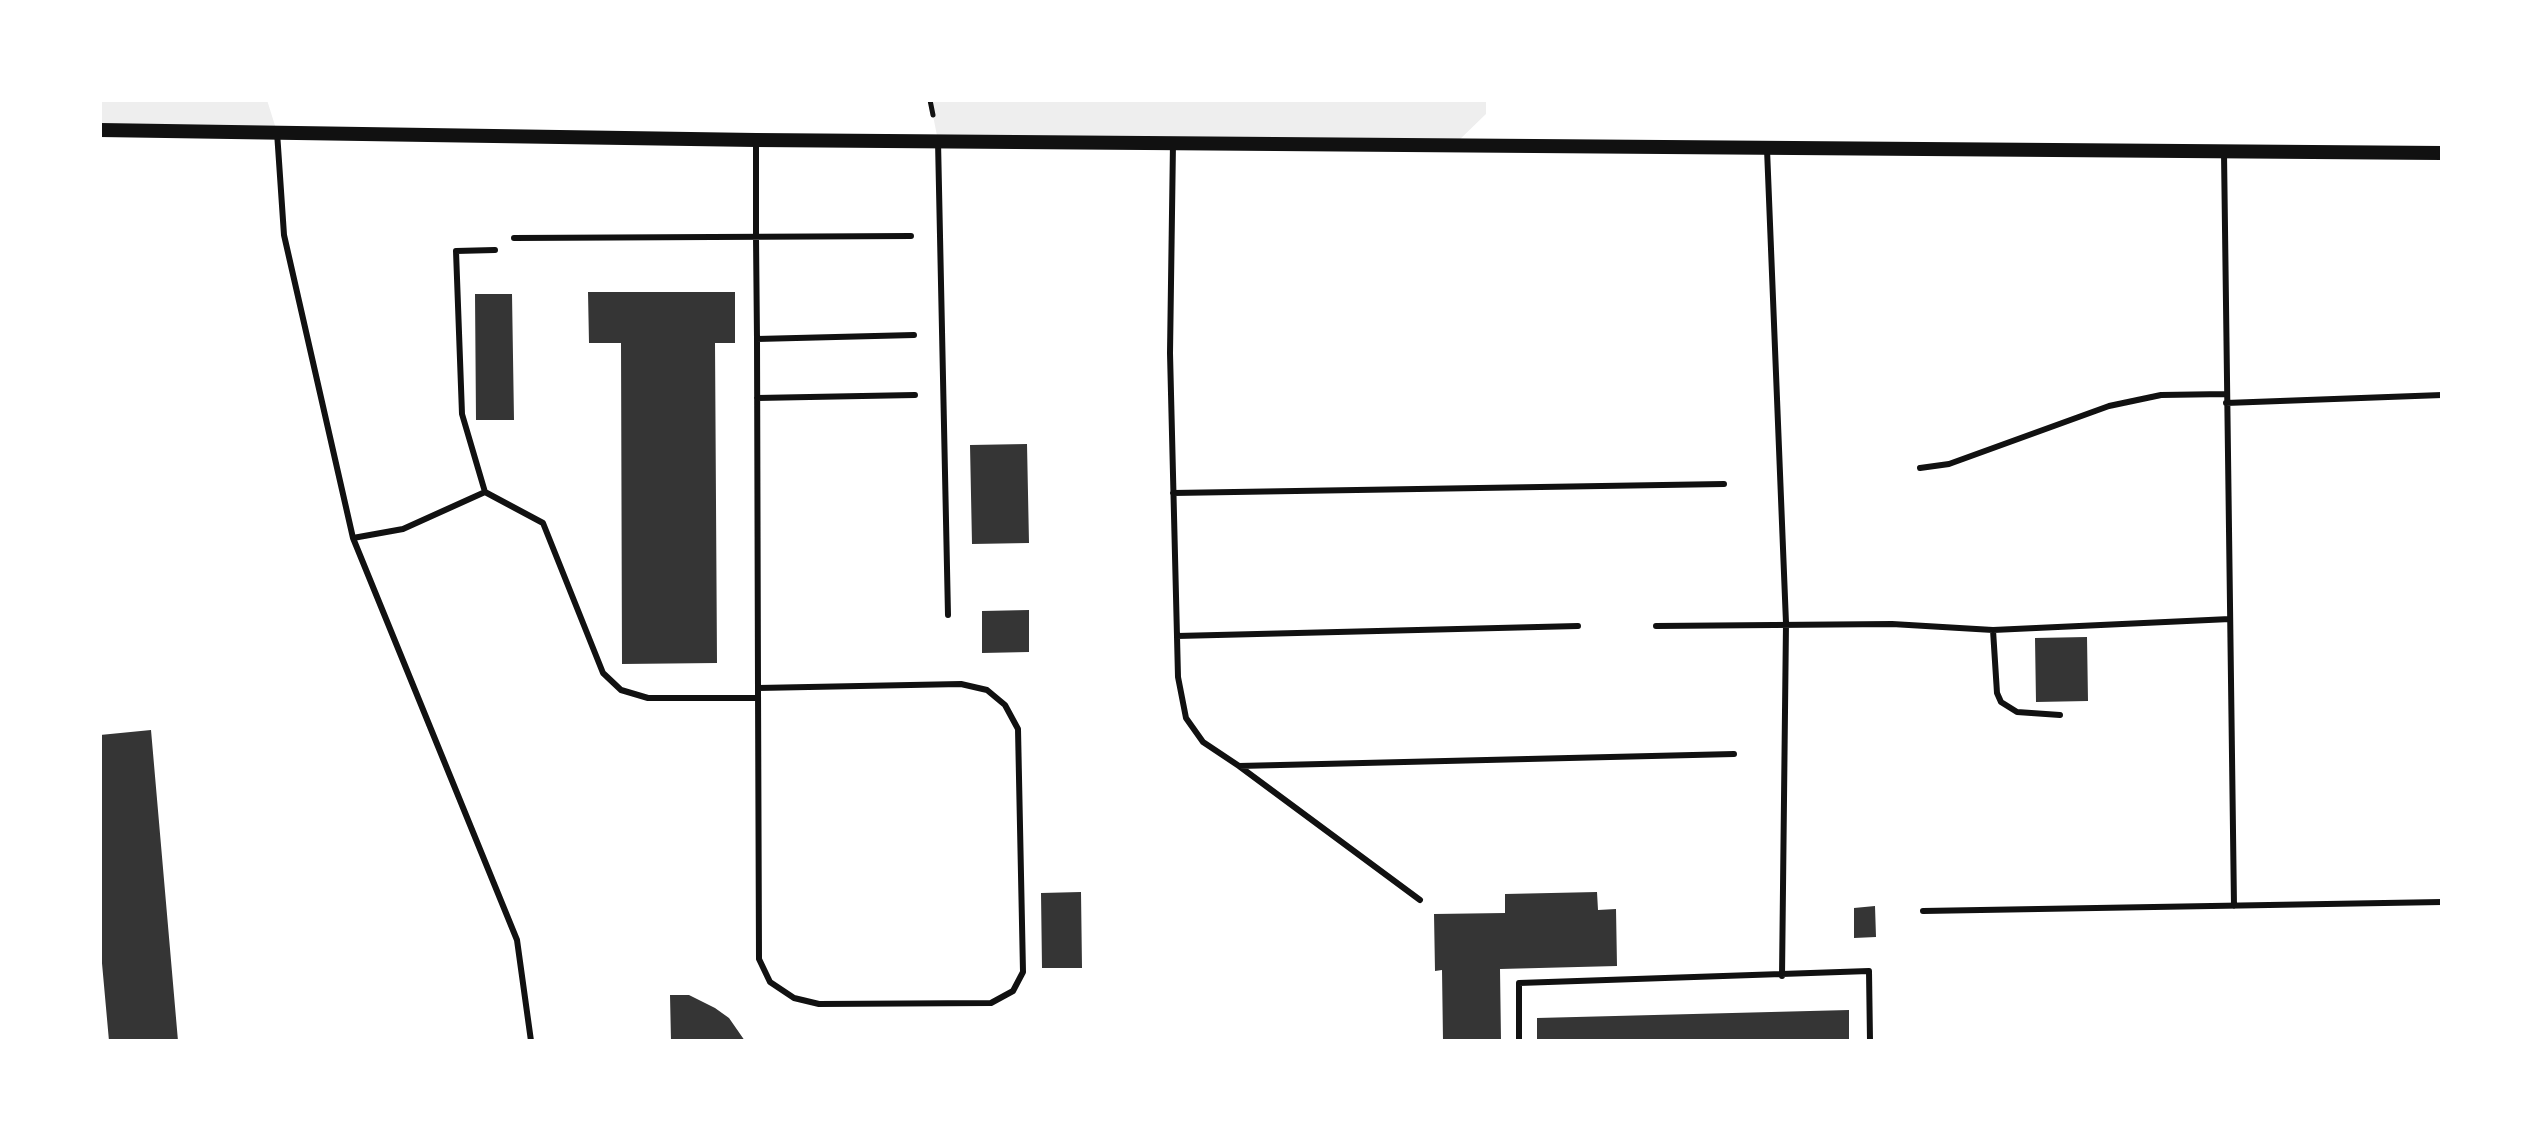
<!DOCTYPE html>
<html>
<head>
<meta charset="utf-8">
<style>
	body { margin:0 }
	#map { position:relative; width:2542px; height:1141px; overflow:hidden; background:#fff; font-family:"Work Sans",sans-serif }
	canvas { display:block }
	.frame { position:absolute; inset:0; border:102px solid #fff; pointer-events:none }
</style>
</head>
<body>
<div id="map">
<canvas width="2542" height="1141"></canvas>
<div class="frame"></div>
</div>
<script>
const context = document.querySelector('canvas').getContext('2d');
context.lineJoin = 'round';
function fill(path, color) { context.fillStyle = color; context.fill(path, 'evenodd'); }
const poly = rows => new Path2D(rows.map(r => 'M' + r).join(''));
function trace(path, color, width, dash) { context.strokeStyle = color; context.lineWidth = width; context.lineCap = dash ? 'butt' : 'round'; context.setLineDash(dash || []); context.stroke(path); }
fill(poly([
	[100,100,267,100,277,132,100,130],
	[930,100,1486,100,1486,114,1455,144,938,141]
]), '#eee');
fill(poly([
	[588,292,735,292,735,343,715,343,717,663,622,664,621,343,589,343],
	[475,294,512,294,514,420,476,420],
	[1027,444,1029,543,972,544,970,445],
	[1029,610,1029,652,982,653,982,611],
	[2087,637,2088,701,2036,702,2035,638],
	[151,730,178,1041,109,1041,100,941,100,735],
	[1081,892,1082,968,1042,968,1041,893],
	[1597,892,1598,910,1616,909,1617,966,1500,969,1501,1041,1443,1041,1442,970,1435,971,1434,914,1505,913,1505,894],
	[1875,906,1876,937,1854,938,1854,908],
	[670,995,689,995,715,1008,729,1018,745,1041,671,1041],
	[1849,1010,1849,1041,1537,1041,1537,1018]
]), '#353535');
trace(poly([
	[930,100,933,115]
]), '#111', 5);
trace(poly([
	[277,132,284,235,353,538,517,940,531,1041],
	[756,141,756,237,757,339,758,688,759,959,770,982,794,998,819,1004,991,1003,1013,991,1023,972,1018,729,1005,705,987,690,961,684,758,688],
	[938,141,948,615],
	[1173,143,1170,353,1178,677,1186,718,1203,742,1239,766,1734,754],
	[1767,149,1786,623,1782,976],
	[2224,153,2234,906],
	[514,238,911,236],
	[757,339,914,335],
	[757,398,915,395],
	[2226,403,2442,395],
	[1920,468,1949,464,2109,406,2161,395,2226,394],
	[485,492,462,414,456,251,495,250],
	[1173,493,1724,484],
	[353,538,403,529,485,492,543,523,603,673,621,690,648,698,758,698],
	[1656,626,1892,624,1993,630,2230,619],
	[1993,630,1997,693,2001,702,2017,712,2060,715],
	[1177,636,1578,626],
	[1239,766,1420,900],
	[1923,911,2442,902],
	[1519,1041,1519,983,1869,971,1870,1041]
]), '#111', 6);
trace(poly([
	[100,130,756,140,2442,153]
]), '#111', 14);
</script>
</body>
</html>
